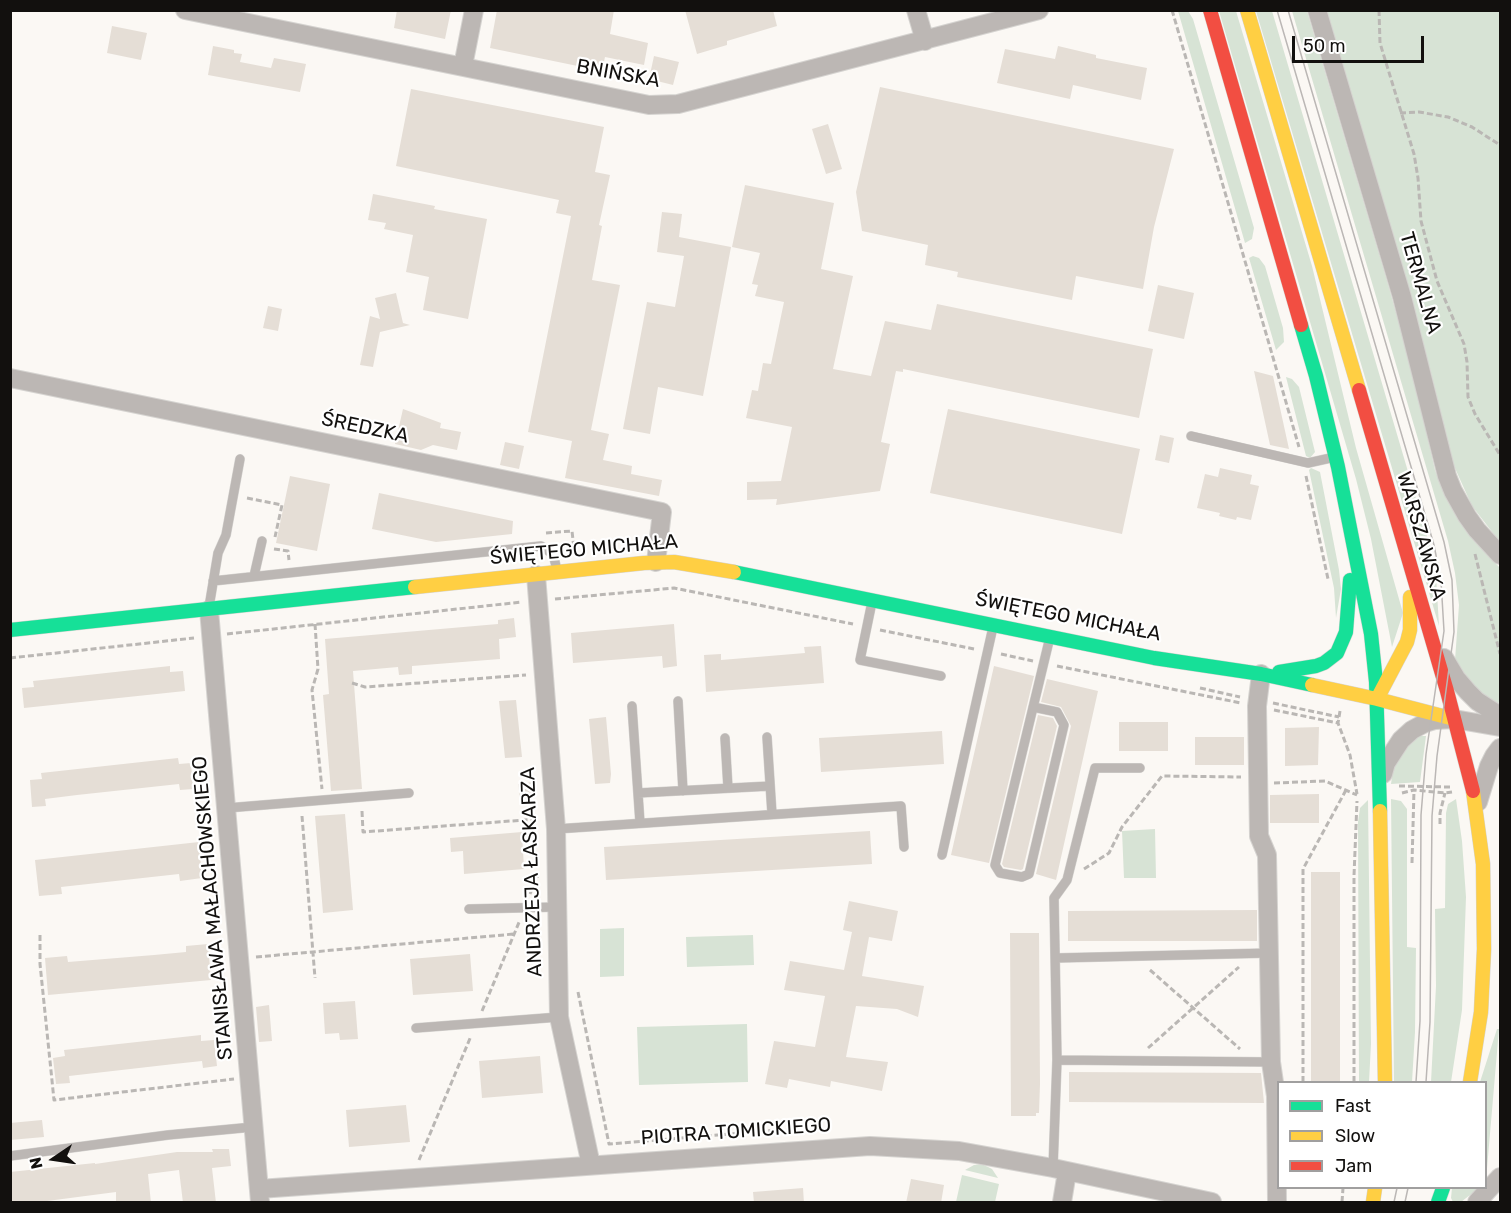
<!DOCTYPE html>
<html>
<head>
<meta charset="utf-8">
<style>
	body { margin:0 }
	#map { position:relative; width:1511px; height:1213px; overflow:hidden; background:#fbf8f4; font-family:Rubik,sans-serif }
	canvas { display:block }
	.frame { position:absolute; inset:0; border:12px solid #12100e; pointer-events:none }
	.legend { position:absolute; left:1277px; top:1081px; width:210px; height:108px; box-sizing:border-box; background:#fff; border:2px solid #a09f9f; margin:0; padding:8px 10px; list-style:none; font-size:18px; color:#12100e }
	.legend li { display:flex; align-items:center; gap:12px; height:30px }
	.legend b { width:30px; border:2px solid #a09f9f }
	.north { position:absolute; left:24px; top:1129px; width:60px; height:60px; -webkit-text-stroke:4px #fff; paint-order:stroke; rotate:257deg; font-size:16px; font-weight:700; line-height:24px; text-align:center; color:#12100e }
	.north::after { content:''; display:block; margin:auto; width:21px; height:27px; background:#12100e; clip-path:polygon(50% 0,100% 100%,50% 72%,0 100%) }
	.scale { position:absolute; left:1292px; top:36px; width:132px; height:27px; box-sizing:border-box; border:3px solid #12100e; border-top:0; padding-left:8px; font-size:18px; line-height:21px; white-space:nowrap; color:#12100e; -webkit-text-stroke:4px #fff; paint-order:stroke }
</style>
</head>
<body>
<div id="map">
<canvas width="1511" height="1213"></canvas>
<div class="frame"></div>
<ul class="legend">
<li><b style="height:8px;background:#16e098"></b>Fast</li>
<li><b style="height:8px;background:#ffcf43"></b>Slow</li>
<li><b style="height:8px;background:#f24e42"></b>Jam</li>
</ul>
<div class="north">N</div>
<div class="scale">50 m</div>
</div>
<script>
const context = document.querySelector('canvas').getContext('2d');
context.lineJoin = 'round';
function fill(path, color) { context.fillStyle = color; context.fill(path, 'evenodd'); }
const poly = rows => new Path2D(rows.map(r => 'M' + r).join(''));
function trace(path, color, width, dash) { context.strokeStyle = color; context.lineWidth = width; context.lineCap = dash ? 'butt' : 'round'; context.setLineDash(dash || []); context.stroke(path); }
function label(font, color, halo, rows, align = 'center') {
  context.font = font + ' Rubik,sans-serif'; context.lineWidth = 4.5; context.setLineDash([]); context.textBaseline = 'middle'; context.strokeStyle = halo; context.fillStyle = color; for (const [text, x, y, turn = 0] of rows) {
    context.save(); context.translate(x, y); context.rotate((+turn || 0) * Math.PI / 180); context.textAlign = isNaN(turn) ? turn : align; if (halo) context.strokeText(text, 0, 0); context.fillText(text, 0, 0); context.restore();
  }
}
fill(poly([
	[1178,11,1188,11,1193,19,1254,228,1252,239,1245,243],
	[1219,11,1236,11,1312,266,1356,448,1403,613,1392,647,1371,539,1356,479],
	[1256,11,1272,11,1430,546,1436,575,1439,626],
	[1292,11,1307,11,1386,277,1413,373,1435,470,1444,494,1469,535,1500,568,1500,695,1498,707,1488,702,1466,678,1455,660,1459,605,1455,573,1448,541],
	[1327,11,1500,11,1500,542,1472,506,1454,466,1430,369],
	[1253,256,1259,258,1265,266,1283,328,1284,342,1276,350,1249,258],
	[1286,377,1292,379,1299,387,1315,452,1310,458,1306,456],
	[1311,468,1320,472,1339,570,1341,589,1336,618,1334,588,1309,470],
	[1419,736,1426,736,1420,782,1391,784,1393,770,1405,745],
	[1391,799,1401,801,1407,809,1407,947,1416,948,1415,1032,1412,1082,1394,1082],
	[1456,799,1462,841,1466,897,1462,1010,1451,1082,1431,1082,1436,986,1435,909,1445,908,1446,813,1448,804],
	[1368,800,1371,1044,1369,1082,1359,1082,1358,822,1360,808],
	[1155,829,1156,878,1124,878,1122,831],
	[624,928,624,976,600,977,600,929],
	[753,935,754,965,687,967,686,937],
	[747,1024,748,1082,639,1085,637,1027],
	[1497,1029,1499,1029,1486,1180,1486,1082,1480,1082],
	[982,1164,992,1169,998,1178,965,1170,974,1165],
	[962,1175,999,1184,995,1202,956,1202],
	[1452,1188,1479,1188,1461,1202,1453,1202,1451,1198]
]), '#d7e3d5');
fill(poly([
	[397,10,451,10,445,39,394,28],
	[497,10,614,10,610,34,648,43,644,65,605,57,602,71,490,48],
	[685,10,773,10,777,26,727,41,727,45,697,54],
	[112,26,147,33,141,60,107,53],
	[213,46,234,50,234,53,242,54,240,62,271,68,274,58,306,64,300,92,208,75],
	[1058,46,1096,55,1096,58,1147,68,1141,100,1073,85,1070,99,997,83,1005,49,1055,59],
	[654,56,679,62,673,85,649,79],
	[880,87,1174,149,1154,227,1143,289,1076,276,1072,300,957,277,958,272,925,265,928,245,862,231,856,192],
	[411,89,604,127,595,172,610,175,599,225,602,226,592,280,620,285,591,430,609,434,603,460,632,466,631,474,662,480,659,496,565,478,572,441,528,432,571,216,556,213,559,200,396,166],
	[828,124,842,169,826,174,812,129],
	[745,185,834,203,821,269,853,276,833,369,871,376,885,321,931,330,937,304,1153,349,1139,418,903,369,903,372,896,371,881,442,890,444,880,491,776,505,777,499,747,500,747,482,781,481,792,427,746,418,752,390,758,391,763,363,771,364,784,302,755,296,758,285,752,284,760,253,732,247],
	[373,194,435,206,434,209,487,219,468,319,423,310,429,277,406,272,413,235,384,229,386,223,368,220],
	[662,212,682,214,679,237,731,247,703,396,658,387,650,434,623,429,647,302,675,307,684,256,657,252],
	[1158,285,1194,293,1184,339,1148,331],
	[396,293,403,323,410,325,380,332,373,367,360,365,370,316,380,319,375,298],
	[268,306,282,309,278,331,263,328],
	[1254,371,1273,376,1289,449,1270,445],
	[403,409,441,423,440,428,461,432,457,450,433,445,421,450,395,444],
	[948,409,1140,449,1122,534,930,493],
	[1160,435,1174,438,1169,463,1155,460],
	[505,442,524,446,519,469,500,465],
	[1220,468,1252,475,1250,484,1259,486,1251,520,1237,517,1236,520,1219,516,1220,513,1197,508,1205,474,1218,477],
	[290,476,330,484,317,551,276,543],
	[379,493,513,521,512,534,436,542,372,529],
	[514,618,516,637,499,639,500,659,412,666,412,674,399,675,398,667,353,671,362,789,331,791,323,695,329,694,325,639,498,624,498,620],
	[674,624,677,666,663,668,662,656,573,663,571,633],
	[821,646,824,683,706,692,704,655,721,654,721,660,805,653,804,647],
	[170,666,170,672,183,671,185,691,24,708,22,688,34,687,33,681],
	[994,666,1034,676,989,863,951,855],
	[1047,679,1098,691,1056,880,1036,874,1071,726,1061,707,1041,702],
	[516,700,522,757,505,758,499,701],
	[1038,715,1053,718,1057,726,1023,869,1021,870,1004,867,1002,864],
	[606,717,611,774,610,783,595,784,589,719],
	[1119,722,1168,722,1168,751,1119,751],
	[1319,727,1318,765,1285,766,1285,728],
	[942,731,944,764,821,772,819,738],
	[1195,737,1244,737,1244,765,1195,765],
	[178,758,179,764,191,763,193,789,180,790,179,784,77,795,45,799,46,806,32,807,30,780,42,779,41,773],
	[533,782,534,798,520,799,518,784],
	[1319,794,1319,823,1270,823,1270,795],
	[345,814,353,910,323,913,315,816],
	[870,831,872,864,606,880,604,847],
	[522,832,524,869,464,874,463,851,451,852,450,838],
	[199,842,202,878,180,881,179,874,61,887,62,894,39,896,35,860],
	[1311,872,1340,872,1340,1083,1311,1083],
	[849,901,898,911,892,941,869,937,862,976,924,986,918,1017,897,1009,856,1006,846,1057,888,1062,882,1091,831,1081,830,1087,789,1079,787,1088,765,1084,774,1041,815,1047,825,996,784,990,790,961,844,970,852,932,843,930],
	[1257,910,1257,941,1068,941,1068,911],
	[1010,933,1039,933,1040,1084,1039,1113,1036,1113,1036,1116,1011,1116],
	[208,944,211,980,48,995,45,958,67,956,68,962,154,955,186,952,186,946],
	[470,954,473,991,413,995,410,959],
	[355,1001,358,1039,340,1040,339,1033,325,1034,323,1003],
	[269,1005,272,1041,259,1042,256,1007],
	[201,1035,201,1041,214,1040,217,1066,203,1068,202,1061,174,1064,69,1076,70,1083,56,1084,53,1058,65,1056,64,1050],
	[540,1056,543,1093,482,1098,479,1061],
	[1069,1072,1261,1073,1264,1103,1069,1102],
	[406,1105,410,1142,349,1147,346,1110],
	[42,1120,44,1137,10,1140,10,1123],
	[212,1149,229,1149,231,1166,212,1168,216,1203,183,1203,179,1170,148,1174,151,1203,116,1203,116,1192,32,1203,10,1203,10,1172,95,1163,95,1164,177,1152,213,1152],
	[911,1179,944,1185,941,1203,906,1203],
	[803,1188,804,1203,754,1203,753,1192]
]), '#e5ded6');
const lane = poly([
	[1191,436,1308,463,1335,457],
	[254,576,262,541],
	[213,581,541,546,553,554,557,570],
	[872,602,860,660,941,676],
	[209,607,218,553,226,535,240,459],
	[678,701,683,791],
	[632,706,640,823],
	[1033,707,1057,712,1064,725,1029,874,1022,877,1000,873,995,865,1050,637],
	[767,737,772,814],
	[725,738,728,788],
	[638,793,770,786],
	[227,808,409,793],
	[556,829,901,806,904,847],
	[942,855,993,627],
	[469,909,557,907],
	[1056,958,1270,953],
	[416,1028,559,1017],
	[1057,1060,1271,1062],
	[10,1156,168,1135,253,1127],
	[1053,1168,1057,1060,1054,898,1067,880,1095,768,1140,768]
]);
const street = poly([
	[185,10,649,105,678,104,1039,10],
	[916,10,925,41],
	[1317,10,1402,297,1447,476,1453,491,1467,516,1477,530,1500,555],
	[463,66,474,10],
	[10,378,662,512,656,562],
	[536,575,556,829,559,1017,591,1165],
	[209,610,260,1202],
	[1444,658,1456,678,1468,692,1477,701,1500,716],
	[1261,674,1257,706,1259,836,1267,855,1271,1062,1276,1096,1277,1202],
	[1383,774,1386,763,1401,740,1412,730,1425,723,1435,720,1454,719,1500,727],
	[1478,802,1489,766,1494,756,1500,748],
	[259,1189,870,1146,959,1151,1053,1168,1212,1202],
	[1062,1202,1067,1172],
	[1477,1202,1500,1177]
]);
const fast = poly([
	[1301,325,1316,376,1338,467,1371,634,1376,682,1380,811],
	[734,572,1154,658,1261,674,1312,685],
	[10,630,415,587],
	[1279,672,1316,666,1324,663,1337,653,1346,632,1350,580],
	[1438,1202,1443,1188]
]);
const slow = poly([
	[1247,10,1359,390],
	[415,587,644,563,674,562,734,572],
	[1312,685,1377,699,1454,719],
	[1377,699,1407,642,1410,630,1410,597],
	[1380,811,1385,1082],
	[1470,1082,1481,1012,1484,949,1483,864,1473,791],
	[1373,1202,1375,1188]
]);
const jam = poly([
	[1210,10,1301,325],
	[1359,390,1447,691,1473,791]
]);
trace(lane, '#d5d3d0', 10);
trace(street, '#d5d3d0', 20);
trace(fast, '#d5d3d0', 15);
trace(slow, '#d5d3d0', 15);
trace(jam, '#d5d3d0', 15);
trace(poly([
	[1172,10,1299,447],
	[1379,10,1380,43,1414,154,1418,178,1421,221,1437,281,1464,344,1467,362,1468,397,1475,414,1500,455],
	[1400,113,1419,112,1448,117,1472,127,1500,145],
	[1306,476,1328,579],
	[247,498,282,505,275,537],
	[546,533,572,531,574,549],
	[274,549,288,551,289,560],
	[1475,554,1500,654],
	[555,599,674,588,853,624],
	[315,624,318,669,312,690,322,789],
	[880,630,974,649],
	[227,634,522,602],
	[1001,654,1033,661],
	[10,658,194,638],
	[1057,666,1241,703],
	[352,683,365,687,526,675],
	[1200,688,1240,697],
	[1273,703,1339,717],
	[1274,710,1338,723],
	[1340,711,1338,723,1350,755,1357,794],
	[1274,783,1325,781,1357,795],
	[1399,786,1450,787],
	[1402,793,1414,790,1445,793,1452,792],
	[362,811,363,832,538,819],
	[302,816,315,978],
	[1440,824,1440,813,1445,793],
	[1412,863,1414,790],
	[1084,869,1109,853,1122,827,1162,776,1241,777],
	[530,894,538,875],
	[40,935,40,964,54,1100,234,1079],
	[256,957,514,934],
	[1150,970,1240,1049],
	[578,992,609,1144,788,1129,789,1135],
	[482,1011,520,920],
	[1148,1048,1239,967],
	[1303,1082,1303,869,1346,790],
	[1354,1082,1354,876,1357,801],
	[788,1129,813,1131],
	[419,1160,471,1036],
	[1342,1202,1343,1188]
]), '#bab7b4', 3, [6, 3]);
trace(lane, '#bcb7b4', 9);
trace(street, '#bcb7b4', 18);
trace(fast, '#16e098', 14);
trace(slow, '#ffcf43', 14);
trace(jam, '#f24e42', 14);
trace(poly([
	[1277,10,1434,545,1441,581,1444,631,1426,754,1421,815,1420,1021,1416,1082],
	[1288,10,1444,542,1452,580,1454,632,1437,756,1432,816,1430,1022,1426,1082],
	[1394,1202,1397,1188],
	[1405,1202,1408,1188]
]), '#bbb7b5', 1.5);
label('20px', '#12100e', '#fff', [
	["BNIŃSKA",618,74,10],
	["TERMALNA",1420,283,74],
	["ŚREDZKA",365,428,12],
	["WARSZAWSKA",1421,536,74],
	["ŚWIĘTEGO MICHAŁA",584,550,-5],
	["ŚWIĘTEGO MICHAŁA",1068,617,11],
	["ANDRZEJA ŁASKARZA",532,872,-92],
	["STANISŁAWA MAŁACHOWSKIEGO",213,908,-95],
	["PIOTRA TOMICKIEGO",736,1132,-4]
]);
</script>
</body>
</html>
